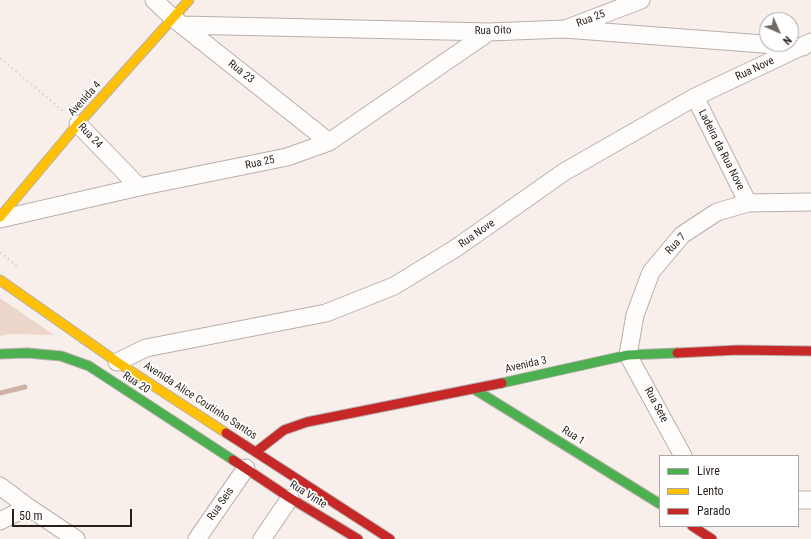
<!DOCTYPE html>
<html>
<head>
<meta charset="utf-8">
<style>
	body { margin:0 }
	#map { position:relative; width:811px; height:539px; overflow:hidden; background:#f8efeb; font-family:"Roboto Condensed",sans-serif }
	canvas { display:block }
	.legend { position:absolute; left:659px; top:455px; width:140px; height:72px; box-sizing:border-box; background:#fff; border:1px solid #a9a5a3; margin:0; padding:5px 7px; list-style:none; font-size:12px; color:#291f1a }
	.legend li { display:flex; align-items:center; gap:8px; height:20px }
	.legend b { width:20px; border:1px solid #a9a5a3 }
	.north { position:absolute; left:759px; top:12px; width:40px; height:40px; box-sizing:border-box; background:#fff; border:1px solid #a9a5a3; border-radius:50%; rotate:135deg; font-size:11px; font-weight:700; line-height:16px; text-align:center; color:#291f1a }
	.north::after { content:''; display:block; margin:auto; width:14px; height:18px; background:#716863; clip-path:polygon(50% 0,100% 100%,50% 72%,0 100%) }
	.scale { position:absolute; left:12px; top:509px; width:120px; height:18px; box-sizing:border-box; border:2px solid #291f1a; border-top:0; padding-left:5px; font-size:12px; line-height:14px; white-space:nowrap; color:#291f1a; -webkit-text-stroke:3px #fff; paint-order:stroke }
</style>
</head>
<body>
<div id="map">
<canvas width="811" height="539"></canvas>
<ul class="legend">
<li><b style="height:5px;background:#4caf50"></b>Livre</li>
<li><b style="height:5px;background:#ffc107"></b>Lento</li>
<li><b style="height:5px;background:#c62828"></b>Parado</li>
</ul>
<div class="north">N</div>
<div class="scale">50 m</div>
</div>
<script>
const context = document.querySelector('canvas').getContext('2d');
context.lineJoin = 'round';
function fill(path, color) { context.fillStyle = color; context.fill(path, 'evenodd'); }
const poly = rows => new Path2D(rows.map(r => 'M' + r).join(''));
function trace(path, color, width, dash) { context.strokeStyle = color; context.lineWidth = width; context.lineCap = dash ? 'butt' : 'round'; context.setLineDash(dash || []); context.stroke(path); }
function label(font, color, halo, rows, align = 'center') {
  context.font = font + ' "Roboto Condensed",sans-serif'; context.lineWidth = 3.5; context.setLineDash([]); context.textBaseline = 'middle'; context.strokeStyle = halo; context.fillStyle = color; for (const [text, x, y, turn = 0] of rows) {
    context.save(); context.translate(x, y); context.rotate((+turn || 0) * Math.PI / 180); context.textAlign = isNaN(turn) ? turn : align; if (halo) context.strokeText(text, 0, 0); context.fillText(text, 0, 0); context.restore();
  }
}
fill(poly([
	[0,298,54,335,12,334,0,336]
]), '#ecd6cc');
trace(poly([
	[0,393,25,387]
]), '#cfb2a5', 5);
const street = poly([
	[154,0,173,18,329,142],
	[182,25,489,32,564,29,803,47],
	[568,28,641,0],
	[695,97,748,203],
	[78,124,139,187],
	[0,219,139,187,287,157,329,142,489,32],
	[117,362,146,348,326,313,394,286,456,248,564,172,695,97,811,42],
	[683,456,628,355,635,315,651,272,682,235,717,212,748,203,811,202],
	[0,486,28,507,76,539],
	[798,500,811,500],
	[0,521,28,507],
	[197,539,246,468],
	[262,539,290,498]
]);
const fast = poly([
	[0,354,27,353,61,356,89,366,233,460],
	[502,383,628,355,677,353],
	[474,389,660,504]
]);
const slow = poly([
	[0,217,78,124,189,0],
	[0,280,117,362,226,433]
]);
const jam = poly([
	[677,353,738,350,811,351],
	[226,433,390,539],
	[257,451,284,430,307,422,502,383],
	[233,460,290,498,358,539],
	[692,526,712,539]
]);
trace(street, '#b7afab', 19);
trace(fast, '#b7afab', 11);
trace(slow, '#b7afab', 11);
trace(jam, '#b7afab', 11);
trace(poly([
	[0,58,64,112],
	[0,252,19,268]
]), '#dddad9', 2.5, [2, 3]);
trace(street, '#fefdfc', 17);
trace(fast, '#4caf50', 9);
trace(slow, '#ffc107', 9);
trace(jam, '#c62828', 9);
label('11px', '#291f1a', '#fff', [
	["Rua 25",591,19,-21],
	["Rua Oito",493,31,-1],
	["Rua Nove",755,69,-25],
	["Rua 23",241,72,38],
	["Avenida 4",85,99,-48],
	["Rua 24",90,136,46],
	["Ladeira da Rua Nove",721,150,63],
	["Rua 25",260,163,-12],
	["Rua Nove",477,234,-35],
	["Rua 7",676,244,-47],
	["Avenida 3",526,365,-13],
	["Rua 20",136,383,33],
	["Avenida Alice Coutinho Santos",200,401,33],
	["Rua Sete",656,405,62],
	["Rua 1",573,436,32],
	["Rua Vinte",308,495,32],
	["Rua Seis",221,504,-55]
]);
</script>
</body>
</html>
